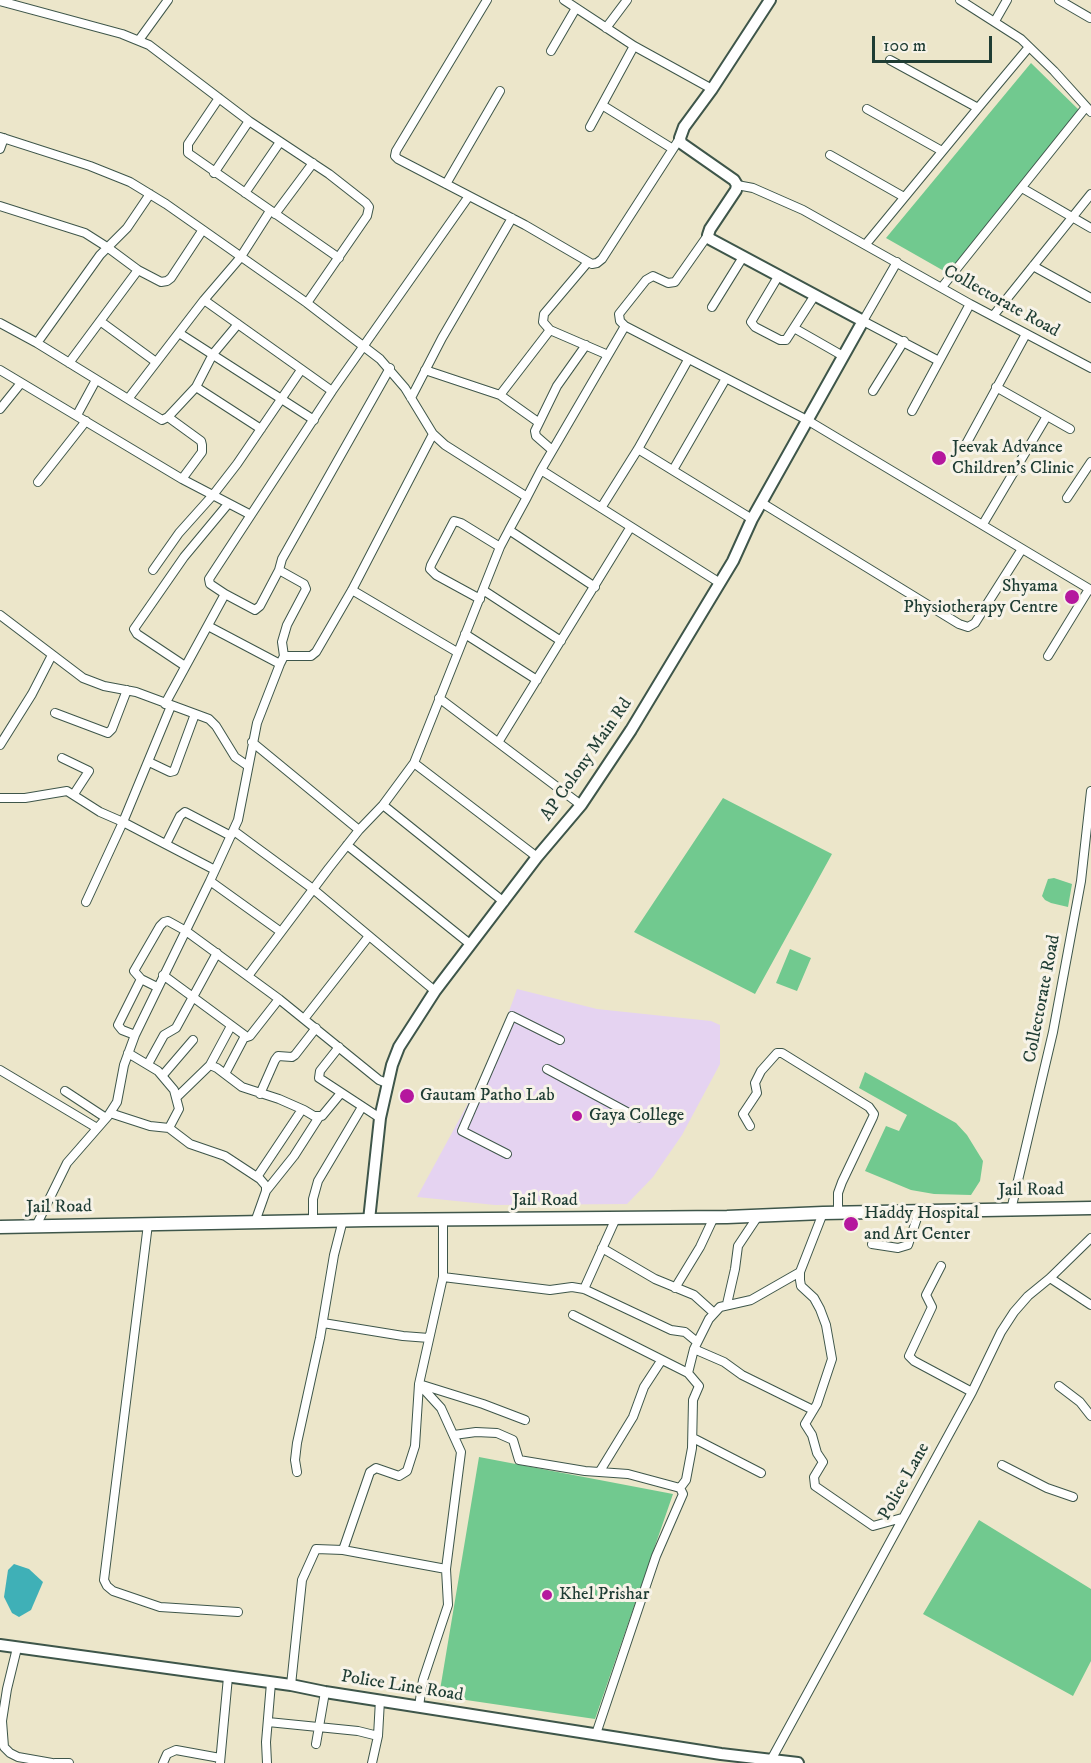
<!DOCTYPE html>
<html>
<head>
<meta charset="utf-8">
<style>
	body { margin:0 }
	#map { position:relative; width:1091px; height:1763px; overflow:hidden; background:#ece6ca; font-family:"IM FELL DW Pica",serif }
	canvas { display:block }
	.scale { position:absolute; left:872px; top:36px; width:120px; height:27px; box-sizing:border-box; border:3px solid #1f3d34; border-top:0; padding-left:8px; font-size:18px; line-height:21px; white-space:nowrap; color:#1f3d34; -webkit-text-stroke:4px #f7f3e8; paint-order:stroke }
</style>
</head>
<body>
<div id="map">
<canvas width="1091" height="1763"></canvas>
<div class="scale">100 m</div>
</div>
<script>
const context = document.querySelector('canvas').getContext('2d');
context.lineJoin = 'round';
function fill(path, color) { context.fillStyle = color; context.fill(path, 'evenodd'); }
const poly = rows => new Path2D(rows.map(r => 'M' + r).join(''));
function trace(path, color, width, dash) { context.strokeStyle = color; context.lineWidth = width; context.lineCap = dash ? 'butt' : 'round'; context.setLineDash(dash || []); context.stroke(path); }
function label(font, color, halo, rows, align = 'center') {
  context.font = font + ' "IM FELL DW Pica",serif'; context.lineWidth = 6; context.setLineDash([]); context.textBaseline = 'middle'; context.strokeStyle = halo; context.fillStyle = color; for (const [text, x, y, turn = 0] of rows) {
    context.save(); context.translate(x, y); context.rotate((+turn || 0) * Math.PI / 180); context.textAlign = isNaN(turn) ? turn : align; if (halo) context.strokeText(text, 0, 0); context.fillText(text, 0, 0); context.restore();
  }
}
fill(poly([
	[517,989,597,1009,711,1021,720,1025,720,1064,682,1135,653,1177,627,1204,495,1205,417,1197,472,1096,497,1045]
]), '#e5d3f1');
fill(poly([
	[1031,63,1081,112,951,275,886,238],
	[723,798,832,854,755,994,634,932],
	[1054,878,1072,884,1068,907,1051,903,1045,900,1042,896,1048,879],
	[790,949,811,958,797,991,776,983],
	[865,1072,956,1123,967,1135,983,1161,980,1181,971,1195,934,1194,911,1190,865,1171,886,1126,899,1131,907,1115,859,1088],
	[479,1457,673,1494,595,1719,439,1696],
	[979,1520,1091,1589,1091,1661,1073,1696,923,1614]
]), '#71c98f');
fill(poly([
	[14,1564,29,1569,43,1582,31,1610,19,1617,12,1613,4,1597,8,1570]
]), '#3fb0b7');
const street = poly([
	[487,0,396,151,395,156,398,159,525,225,592,264,597,263,602,259,680,138],
	[564,0,634,46,712,89],
	[960,0,1021,39,1054,71,1091,112],
	[1059,0,1090,18],
	[0,1,122,34,149,45,249,121,329,174,366,203,369,207,367,216,307,303],
	[995,21,1007,0],
	[606,28,627,0],
	[139,40,168,0],
	[551,51,576,8],
	[219,98,188,144,188,153,339,258],
	[602,105,673,149],
	[978,108,1029,47],
	[867,109,942,151],
	[590,127,634,46],
	[0,137,90,166,130,182,166,204,307,303,380,359,405,388,433,434,445,445,527,497,541,470,720,583],
	[0,149,4,138],
	[830,155,904,197],
	[214,173,249,121],
	[446,184,500,91],
	[737,185,753,188,803,210,970,304,1091,368],
	[1022,188,1091,228],
	[245,193,280,142],
	[0,206,85,233,107,247,138,270,161,282,167,281,171,278,202,231],
	[275,214,313,163],
	[708,235,675,282,668,283,653,276,646,280,619,314,620,321,625,326,807,420,1091,590],
	[866,244,978,108,890,60],
	[897,262,863,321,939,361],
	[1033,266,1091,298],
	[779,275,751,322,755,327,780,340,786,340,815,295],
	[942,287,1086,107],
	[204,300,332,391],
	[712,307,743,257],
	[993,316,1091,194],
	[100,321,156,362],
	[0,323,37,343,162,420,168,417,196,387,213,354,238,324],
	[794,328,843,356],
	[550,330,608,355],
	[179,333,314,420],
	[37,343,100,255,127,228,150,194],
	[69,363,138,270],
	[0,370,182,479,251,515],
	[425,370,500,395,538,422],
	[196,387,261,429],
	[996,387,1070,429],
	[873,391,904,341],
	[500,395,550,330,543,322,544,314,588,262],
	[411,398,442,338,512,218],
	[128,399,204,300,240,258,270,211],
	[0,409,21,383],
	[912,411,970,304],
	[77,415,96,380],
	[168,417,201,441,202,445,202,452,182,479],
	[965,446,1026,334],
	[638,449,752,519],
	[552,450,536,436,535,431,557,386,586,345],
	[541,470,625,326],
	[673,470,725,380],
	[38,482,86,421],
	[527,497,509,530,595,587],
	[1067,498,1091,462],
	[762,503,959,624,968,627,975,623,1022,549],
	[601,508,638,449,688,360],
	[983,524,1047,416],
	[153,570,179,533,213,495,237,464,301,370],
	[352,590,457,652],
	[483,590,561,641],
	[225,594,210,584,209,579,332,391,469,196],
	[480,599,436,575,430,569,431,565,454,521,461,523,500,547],
	[0,615,83,678,104,686,136,692,209,719,216,726,235,757,248,766],
	[208,626,280,664],
	[465,634,537,680],
	[284,656,311,656,316,652,352,590,433,434],
	[1048,656,1089,589],
	[185,666,137,634,134,629,184,557,228,504],
	[439,698,581,805],
	[165,704,225,594,255,610,260,606,279,570],
	[55,713,108,733,112,729,127,690],
	[499,741,630,528],
	[252,742,359,830],
	[0,745,32,694,52,655],
	[62,758,89,771,74,794],
	[149,762,170,772,174,771,195,714],
	[414,763,537,857],
	[0,798,25,798,67,791,100,812,123,822,215,870],
	[383,805,504,902],
	[234,831,313,889,435,991],
	[166,844,180,816,185,812,231,836],
	[347,845,470,944],
	[86,902,123,822,171,706],
	[281,932,210,881,238,820,257,723,280,664,284,656,282,642,287,625,306,589,304,584,279,570,282,559,390,368],
	[163,975,247,1037,250,1036,279,999],
	[248,976,329,868,359,830,383,805,414,763,500,547,509,530],
	[157,987,141,979,134,971,160,926,164,922,168,921,186,931,279,999,379,1080,387,1083],
	[304,1019,369,936],
	[135,1035,122,1030,118,1025,141,979],
	[339,1047,320,1071,319,1078,380,1118],
	[128,1053,158,1071,174,1090,179,1109,169,1128],
	[148,1064,164,1035,176,1028,217,953],
	[210,1065,231,1026],
	[547,1069,638,1118],
	[0,1070,97,1128],
	[225,1074,245,1036],
	[163,1075,193,1040],
	[65,1091,106,1118],
	[260,1094,275,1060,278,1056,292,1057,295,1055,316,1028],
	[177,1097,210,1065,217,1068,242,1087,279,1099,304,1110],
	[110,1113,150,1126,169,1128,190,1144,225,1156,260,1179,266,1186,266,1191,255,1222],
	[750,1126,743,1114,757,1093,755,1083,761,1071,777,1053,782,1053,869,1107,874,1114,873,1117,842,1182,838,1193,838,1214],
	[507,1154,462,1131,512,1016,560,1040],
	[257,1177,301,1111,304,1110,314,1116,322,1116,341,1093],
	[266,1191,294,1156,319,1117],
	[1011,1210,1053,1032,1081,881,1091,791],
	[823,1213,800,1272,800,1280,801,1286,814,1298,820,1309,826,1325,832,1359,817,1404,805,1424,812,1435,817,1453,823,1462,814,1477,815,1486,873,1526,902,1518],
	[313,1221,313,1199,318,1181,362,1107],
	[148,1224,104,1580,107,1586,113,1591,160,1607,238,1612],
	[36,1226,67,1163,108,1116,117,1102,124,1065,135,1035,210,881],
	[872,1244,898,1248,908,1245,919,1212],
	[602,1248,655,1279,694,1295,714,1313],
	[941,1266,926,1295,932,1307,909,1356,914,1361,972,1392],
	[443,1277,550,1290,572,1287,584,1289,671,1330,685,1332,697,1342],
	[1050,1278,1091,1305],
	[675,1288,700,1247,714,1217],
	[584,1289,616,1218],
	[727,1304,735,1269,738,1246,758,1216],
	[573,1315,688,1373],
	[323,1323,403,1336,429,1338],
	[694,1349,724,1362,742,1375,813,1410],
	[1059,1386,1080,1402,1091,1416],
	[454,1435,476,1432,497,1433,513,1440,519,1460,585,1471,628,1474,680,1488],
	[693,1438,761,1473],
	[1002,1465,1047,1488,1073,1497],
	[600,1471,633,1417,644,1387,661,1361],
	[297,1472,295,1460,297,1443,320,1338,334,1255,343,1220],
	[343,1550,370,1472,376,1468,399,1476,407,1471,415,1446,419,1384,483,1404,525,1420],
	[17,1648,7,1689,2,1721,4,1747,10,1753,18,1757,52,1763],
	[291,1685,302,1580,316,1549,343,1550,446,1569],
	[419,1706,423,1680,448,1605,446,1569,461,1452,441,1408,419,1384,443,1277,443,1219],
	[268,1722,358,1731,378,1736],
	[596,1734,656,1556,683,1494,680,1488,686,1480,692,1448,693,1400,699,1386,688,1373,694,1349,709,1319,720,1307,751,1300,800,1272],
	[316,1744,325,1692],
	[771,1760,972,1392,1001,1332,1014,1312,1028,1296,1050,1278,1091,1238],
	[55,1763,69,1763],
	[163,1763,167,1754,176,1750,220,1758],
	[220,1763,228,1677],
	[267,1763,266,1742,271,1683],
	[372,1763,378,1736,380,1700]
]);
const secondary = poly([
	[369,1220,380,1118,392,1065,399,1047,435,991,537,857,581,805,631,730,733,561,752,519,863,321,710,239,708,235,710,229,736,190,737,185,734,180,681,143,680,138,684,127,712,89,770,0],
	[0,1645,291,1685,325,1692,721,1754,798,1763]
]);
const primary = poly([
	[0,1227,369,1220,727,1217,823,1213,1091,1208]
]);
trace(street, '#3e564a', 10);
trace(secondary, '#3e564a', 14);
trace(primary, '#3e564a', 15);
trace(street, '#fff', 8);
trace(secondary, '#fff', 10);
trace(primary, '#fff', 12);
for (const [x, y, r, color] of [
	[939,458,8,"#b5179e"],
	[1072,597,8,"#b5179e"],
	[407,1096,8,"#b5179e"],
	[577,1116,6,"#b5179e"],
	[851,1224,8,"#b5179e"],
	[547,1595,6,"#b5179e"]
]) { const dot = new Path2D(); dot.arc(x, y, r, 0, 2 * Math.PI); context.fillStyle = color; context.fill(dot); trace(dot, '#f7f3e8', 2); }
label('18px', '#1f3d34', '#f7f3e8', [
	["Collectorate Road",1001,302,29],
	["AP Colony Main Rd",587,760,-55],
	["Collectorate Road",1043,999,-79],
	["Jail Road",1031,1191,-1],
	["Jail Road",545,1201],
	["Jail Road",59,1208,-1],
	["Police Lane",905,1482,-61],
	["Police Line Road",402,1687,9]
]);
label('18px', '#1f3d34', '#f7f3e8', [
	["Jeevak Advance",952,448],
	["Children's Clinic",952,469],
	["Shyama",1058,587,"right"],
	["Physiotherapy Centre",1058,608,"right"],
	["Gautam Patho Lab",420,1096],
	["Gaya College",589,1116],
	["Haddy Hospital",864,1214],
	["and Art Center",864,1235],
	["Khel Prishar",559,1595]
], 'left');
</script>
</body>
</html>
